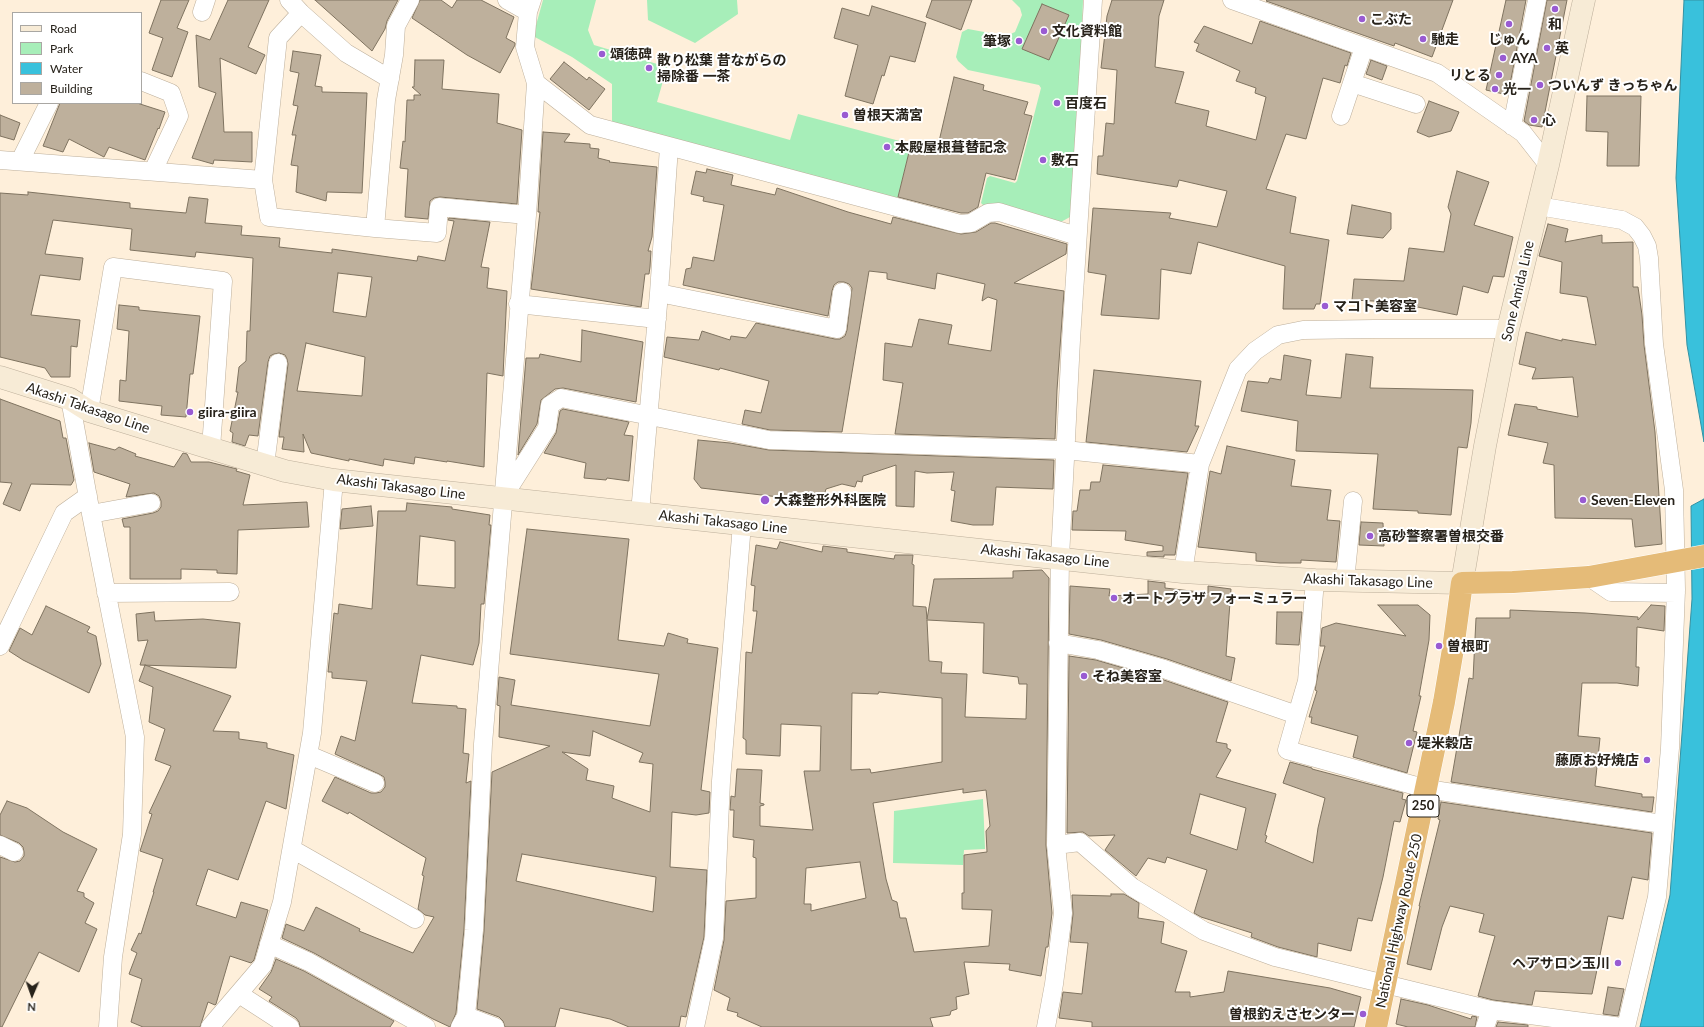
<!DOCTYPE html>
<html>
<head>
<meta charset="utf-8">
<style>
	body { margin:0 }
	#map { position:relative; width:1704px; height:1027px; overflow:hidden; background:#feefda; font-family:Lato,sans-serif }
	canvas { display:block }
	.legend { position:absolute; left:12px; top:12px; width:130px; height:92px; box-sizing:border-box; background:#fff; border:1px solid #a9a7a3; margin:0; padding:5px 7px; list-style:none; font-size:12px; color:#27221a }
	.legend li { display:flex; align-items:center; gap:8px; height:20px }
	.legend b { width:20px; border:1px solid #a9a7a3 }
	.north { position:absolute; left:12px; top:975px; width:40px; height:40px; -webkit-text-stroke:3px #fff; paint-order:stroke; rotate:182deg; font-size:11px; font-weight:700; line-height:16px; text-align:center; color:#27221a }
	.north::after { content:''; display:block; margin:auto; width:14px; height:18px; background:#27221a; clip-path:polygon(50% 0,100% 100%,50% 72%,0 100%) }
</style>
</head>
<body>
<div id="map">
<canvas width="1704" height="1027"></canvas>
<ul class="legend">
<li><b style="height:5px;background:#f7ebd6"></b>Road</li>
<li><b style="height:11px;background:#a7eeb9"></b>Park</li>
<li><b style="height:11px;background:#39c1dc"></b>Water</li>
<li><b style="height:11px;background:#beb09c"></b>Building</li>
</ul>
<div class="north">N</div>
</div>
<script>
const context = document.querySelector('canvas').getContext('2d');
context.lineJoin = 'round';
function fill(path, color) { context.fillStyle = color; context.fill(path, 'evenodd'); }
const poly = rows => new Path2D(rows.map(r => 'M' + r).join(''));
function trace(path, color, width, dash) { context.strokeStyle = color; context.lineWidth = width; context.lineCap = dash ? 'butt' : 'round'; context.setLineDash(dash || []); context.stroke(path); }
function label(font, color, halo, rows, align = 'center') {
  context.font = font + ' Lato,"Noto Sans JP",sans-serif'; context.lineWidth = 4; context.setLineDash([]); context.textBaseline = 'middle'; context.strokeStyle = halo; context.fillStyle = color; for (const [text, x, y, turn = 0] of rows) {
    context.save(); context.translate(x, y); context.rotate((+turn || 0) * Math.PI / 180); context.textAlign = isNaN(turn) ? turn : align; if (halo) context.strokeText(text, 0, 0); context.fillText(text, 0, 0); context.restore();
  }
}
fill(poly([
	[543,0,596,0,588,30,594,45,667,67,657,102,790,140,798,114,911,144,897,201,612,123,612,84,572,57,533,36],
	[647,0,737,0,738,14,695,43,648,20],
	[1012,0,1083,0,1080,94,1070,217,1059,223,985,207,981,203,987,178,990,176,1015,183,1017,181,1041,88,1039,85,968,70,958,61,956,57,962,32,968,29,1006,36,1015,32,1022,15,1020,8],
	[983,799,985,849,964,850,963,865,893,863,894,811]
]), '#a7eeb9');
const water = poly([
	[1684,0,1704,0,1704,442,1687,345,1676,178,1684,0],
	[1704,499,1704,1027,1640,1027,1670,895,1692,599,1691,506,1704,499]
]);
fill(water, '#39c1dc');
trace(water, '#3491a2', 1);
const building = poly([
	[161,0,189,0,177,28,188,32,172,77,152,70,163,38,149,33,161,0],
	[228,0,269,0,248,47,265,55,256,74,220,58,224,132,252,132,252,162,214,160,213,164,192,158,216,93,199,87,196,35,210,40,228,0],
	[315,0,398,0,387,21,385,29,372,51,315,0],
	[420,0,441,0,452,8,457,0,481,0,514,17,506,38,515,43,515,45,500,73,467,55,412,18,420,0],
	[932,0,972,0,961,30,926,17,932,0],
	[1112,0,1164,0,1159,16,1155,67,1184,72,1175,103,1209,111,1206,126,1256,140,1266,97,1255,93,1256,88,1236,81,1240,71,1196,51,1199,44,1194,42,1204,26,1252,44,1260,21,1351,53,1347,66,1345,65,1340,83,1323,78,1306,139,1286,134,1266,189,1296,197,1290,233,1329,240,1320,304,1316,304,1314,309,1283,309,1285,266,1198,242,1191,274,1161,269,1159,319,1101,315,1106,275,1088,272,1093,208,1171,213,1169,218,1217,227,1227,191,1179,180,1177,187,1097,174,1098,156,1103,156,1106,123,1114,124,1117,70,1101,68,1107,16,1112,0],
	[1267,0,1453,0,1432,57,1395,43,1394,46,1266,1,1267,0],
	[1506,0,1526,0,1508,95,1486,90,1506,0],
	[1547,0,1567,0,1542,127,1529,125,1524,121,1547,0],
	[1042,4,1069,15,1049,60,1022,49,1042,4],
	[872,6,926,23,915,62,890,56,884,76,882,75,873,104,845,96,858,45,834,38,842,8,869,16,872,6],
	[293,51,321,55,315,86,322,87,322,92,367,93,362,193,327,192,326,201,296,192,298,166,291,165,296,135,292,135,298,106,293,105,299,73,290,71,293,51],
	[415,60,444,60,442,89,499,94,497,123,522,130,517,204,440,197,434,198,430,201,428,219,405,217,408,169,400,168,403,141,405,142,407,100,414,100,414,95,421,95,412,87,414,87,415,60],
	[1371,60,1387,66,1382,80,1366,74,1371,60],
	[564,62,587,80,589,77,605,89,589,110,550,79,564,62],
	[954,77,984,85,983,90,1028,102,1024,114,1032,116,1015,180,986,173,978,207,968,213,961,213,898,197,911,144,937,150,954,77],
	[1587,96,1641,96,1639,166,1607,166,1608,132,1586,131,1587,96],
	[1429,101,1459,112,1451,131,1429,137,1417,132,1429,101],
	[60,103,137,103,165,112,159,129,158,128,145,160,109,147,104,157,69,139,63,152,43,146,60,103],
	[0,115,20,123,14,140,0,136,0,115],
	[543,132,570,134,564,142,590,144,590,148,599,149,598,158,610,161,609,162,657,167,652,237,648,251,651,251,650,267,649,274,645,274,641,307,531,289,540,212,538,212,543,132],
	[707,169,733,175,731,185,775,195,777,188,848,212,891,224,893,217,961,234,976,232,991,223,995,223,1067,244,1066,254,1014,283,1064,291,1057,390,1055,439,895,434,903,383,883,380,885,343,912,347,919,319,952,325,948,344,991,351,997,300,988,297,982,301,985,284,937,273,935,289,887,279,887,273,869,271,842,432,770,430,742,424,745,410,761,413,769,381,720,368,719,370,664,357,667,337,699,340,702,331,730,340,731,336,746,338,756,323,835,339,840,339,845,336,847,330,852,288,849,284,844,282,838,282,834,285,832,291,828,316,683,285,686,269,691,268,693,257,714,261,724,205,703,201,704,197,691,194,696,171,706,173,707,169],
	[1457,171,1489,182,1474,225,1513,237,1504,277,1493,276,1488,293,1463,286,1457,315,1393,302,1352,300,1354,279,1404,281,1409,248,1444,252,1451,214,1448,207,1457,171],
	[28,192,130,203,130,208,186,213,189,197,208,199,205,223,242,226,241,235,280,238,279,247,332,253,332,249,417,261,418,256,445,261,454,221,448,220,449,218,490,222,481,267,489,268,487,288,507,291,503,376,487,373,484,467,447,461,447,462,415,457,414,464,384,459,383,466,349,459,349,461,311,453,303,434,304,452,282,449,284,437,279,437,288,364,287,359,285,355,279,353,274,354,270,356,268,362,258,436,249,435,245,446,232,442,233,433,230,431,238,392,236,392,239,367,246,361,247,331,250,331,253,258,196,252,195,257,130,250,132,229,53,220,45,254,83,258,80,280,40,275,31,315,80,320,77,347,71,346,70,377,51,377,45,368,0,357,0,193,28,195,28,192],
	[338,273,372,277,366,317,333,312,338,273],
	[306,343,365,357,362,396,297,391,306,343],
	[1352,205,1391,213,1391,229,1383,238,1347,234,1352,205],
	[1548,224,1568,229,1565,242,1602,235,1602,243,1633,242,1633,287,1638,287,1642,315,1644,345,1655,432,1662,544,1635,547,1632,519,1555,518,1554,465,1543,463,1548,443,1508,435,1515,404,1537,407,1537,409,1578,417,1573,377,1532,379,1536,368,1519,364,1526,332,1562,341,1562,339,1596,345,1587,297,1560,293,1562,262,1539,256,1548,224],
	[119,305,139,307,139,310,200,316,196,351,193,374,190,374,186,417,161,415,162,406,119,401,120,380,126,381,129,331,117,329,119,305],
	[582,330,643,342,636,402,563,388,555,389,541,400,537,424,518,455,526,358,539,358,540,354,581,362,582,330],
	[1346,354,1373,357,1370,388,1473,390,1471,423,1467,448,1458,447,1451,515,1418,513,1418,511,1373,509,1378,454,1296,451,1298,421,1241,411,1248,381,1268,383,1270,378,1281,380,1284,355,1311,360,1306,395,1341,398,1346,354],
	[1094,370,1201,381,1195,426,1199,426,1187,452,1086,442,1094,370],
	[0,399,60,421,63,438,66,438,74,480,71,485,31,484,20,511,3,504,12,483,0,482,0,399],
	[563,409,629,422,624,435,633,436,629,481,607,478,606,480,584,478,586,463,544,453,556,433,560,411,563,409],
	[698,440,730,443,769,450,1054,460,1053,489,996,487,993,525,973,525,951,521,955,491,951,490,954,472,927,473,915,471,914,507,896,506,896,465,863,476,862,482,857,481,855,487,842,484,826,489,822,502,701,488,694,479,698,440],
	[89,443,115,450,119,447,136,454,135,456,174,467,183,453,187,454,191,462,209,462,237,469,236,471,250,475,243,505,307,502,309,527,238,530,237,574,217,573,217,570,181,569,181,579,130,579,130,527,124,527,122,519,153,513,158,511,161,507,161,501,159,496,154,493,126,497,130,484,94,472,89,443],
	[1227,446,1295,460,1291,486,1331,490,1327,520,1340,521,1336,562,1301,560,1301,563,1280,563,1256,561,1256,553,1198,547,1210,471,1221,474,1227,446],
	[1103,465,1188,473,1175,555,1164,555,1164,557,1147,556,1147,552,1163,551,1163,546,1125,540,1126,531,1072,530,1073,511,1077,511,1080,490,1090,490,1091,482,1100,482,1103,465],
	[407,503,452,507,452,509,490,515,489,525,491,525,484,604,481,604,479,643,473,665,421,655,412,703,457,706,457,708,466,709,463,753,469,754,466,783,471,781,464,929,456,1013,450,1027,433,1019,314,953,282,938,286,924,304,931,316,907,360,929,359,931,413,953,434,917,425,915,418,909,424,876,422,875,426,858,349,812,348,814,322,801,335,777,371,793,376,793,381,792,385,787,385,782,384,777,379,774,335,754,341,736,355,741,367,681,332,678,332,672,328,672,334,613,338,614,339,604,372,609,378,511,406,511,407,503],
	[420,536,455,541,455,588,417,585,420,536],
	[371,506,373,526,340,529,342,509,371,506],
	[1361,522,1383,523,1384,546,1359,545,1361,522],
	[527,529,629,539,618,640,664,646,668,633,688,639,687,643,718,648,701,790,710,792,709,813,696,815,672,812,670,867,707,870,704,937,686,1017,681,1016,679,1027,629,1027,610,1019,560,1008,555,1027,505,1027,503,1021,499,1017,477,1009,484,931,492,772,550,746,499,737,500,706,497,705,499,677,515,680,511,705,650,726,659,674,510,654,527,529],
	[593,731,643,753,639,762,653,764,650,812,612,798,614,786,586,780,588,769,562,752,590,756,593,731],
	[522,854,656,877,653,912,516,881,522,854],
	[780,542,822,552,823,546,847,549,847,552,894,559,895,555,913,555,912,564,914,565,913,606,926,607,927,619,934,579,1013,578,1013,571,1042,570,1049,578,1046,845,1052,913,1048,947,1046,947,1041,976,1009,970,1010,964,964,962,969,994,956,997,957,1009,951,1011,950,1015,930,1018,933,1027,762,1027,737,1016,738,1013,727,1010,730,998,714,990,724,940,726,901,756,898,756,858,753,857,754,840,733,837,734,810,730,810,731,796,735,797,737,769,762,770,760,803,764,804,764,805,760,806,760,826,813,830,804,771,820,771,821,726,781,724,780,756,746,754,746,740,743,738,746,652,752,653,757,611,753,611,755,586,751,585,756,545,777,549,780,542],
	[927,620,984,623,983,673,1018,677,1019,684,1027,684,1026,719,965,717,967,674,941,673,942,662,929,661,927,620],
	[879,692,942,698,942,762,871,773,870,769,851,770,852,693,878,694,879,692],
	[963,789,963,793,986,790,990,826,986,831,987,852,964,855,964,893,962,893,962,909,992,910,989,946,914,952,906,918,900,918,897,902,892,900,886,879,873,803,963,789],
	[860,862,866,898,811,911,811,904,804,904,806,868,860,862],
	[1148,581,1165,583,1165,588,1208,593,1208,586,1231,589,1226,656,1235,658,1231,681,1167,659,1101,640,1069,634,1070,586,1110,589,1109,596,1148,594,1148,581],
	[1378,605,1418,605,1430,615,1429,640,1419,696,1421,696,1413,731,1417,732,1407,773,1353,757,1358,736,1311,723,1312,717,1309,717,1317,691,1315,690,1319,668,1325,646,1320,646,1322,628,1336,623,1406,636,1378,605],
	[1651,605,1665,606,1664,631,1637,627,1636,667,1639,667,1638,686,1617,683,1582,683,1578,736,1600,738,1595,786,1642,794,1642,797,1654,797,1652,812,1451,782,1469,678,1473,679,1476,618,1510,618,1510,610,1585,613,1638,617,1638,620,1651,605],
	[46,606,90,627,87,632,96,636,101,664,89,693,23,660,9,651,20,628,32,635,46,606],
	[154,612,155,621,203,619,240,623,236,668,140,665,148,640,138,641,136,614,154,612],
	[1277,612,1302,612,1299,645,1276,644,1277,612],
	[1069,656,1096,660,1161,679,1228,702,1216,742,1227,744,1227,748,1231,750,1216,777,1276,794,1265,835,1267,836,1265,842,1313,863,1318,828,1325,798,1283,783,1290,762,1312,768,1312,769,1403,793,1402,799,1406,800,1400,822,1394,821,1383,877,1372,921,1358,918,1351,951,1318,943,1317,957,1278,947,1251,937,1252,933,1201,917,1194,913,1207,870,1167,857,1165,863,1148,858,1136,876,1105,850,1115,835,1089,836,1083,832,1067,833,1069,656],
	[1200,794,1246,808,1237,850,1190,834,1200,794],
	[145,665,231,696,213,731,239,732,239,739,267,743,267,748,294,755,286,809,266,801,238,880,208,869,196,905,236,918,241,902,268,910,254,960,251,963,230,956,216,1004,215,1005,208,1002,200,1027,143,1027,131,1022,142,979,129,974,137,953,131,950,139,933,141,934,154,892,153,892,163,859,140,851,152,814,149,813,171,766,155,760,165,729,149,722,153,687,139,681,145,665],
	[7,801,27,808,63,832,97,849,77,891,84,893,84,897,94,903,85,923,97,929,79,972,39,952,2,1027,0,1027,0,857,15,862,20,861,24,856,24,852,23,847,19,843,0,835,0,815,7,801],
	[1441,802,1652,833,1648,880,1632,877,1623,919,1608,916,1592,994,1535,991,1532,1005,1493,1000,1478,996,1495,936,1479,932,1484,914,1450,906,1442,927,1431,970,1407,964,1420,906,1419,906,1440,820,1438,819,1441,802],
	[1111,894,1124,894,1139,903,1138,918,1164,922,1161,943,1187,951,1175,992,1190,992,1190,997,1224,992,1228,971,1330,988,1361,997,1354,1027,1092,1027,1092,1022,1059,1018,1063,992,1082,994,1088,943,1070,942,1073,914,1072,895,1111,896,1111,894],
	[276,959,304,971,394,1021,390,1027,300,1027,299,1022,296,1018,269,1001,272,997,259,989,271,972,276,959],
	[1608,987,1624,989,1618,1016,1603,1014,1608,987],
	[1401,999,1428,1005,1471,1019,1472,1016,1477,1017,1475,1027,1408,1027,1396,1024,1401,999],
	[1498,1022,1528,1025,1528,1027,1496,1027,1498,1022]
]);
fill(building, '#beb09c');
trace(building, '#7f7360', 1);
const street = poly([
	[289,0,301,13,346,53,390,79],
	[507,0,528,12],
	[1232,0,1437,73,1523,133,1548,165],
	[202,12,206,0],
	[141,81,171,93,179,116,153,171],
	[536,83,590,125,960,224,971,223,988,213,999,212,1077,236],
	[1352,83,1416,104],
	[1341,116,1364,47],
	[1512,126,1537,0],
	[0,160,263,180,269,217,375,228,437,233,439,207,527,215],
	[20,161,49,103],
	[263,180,278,38,301,13],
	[1538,206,1622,220,1635,227,1642,236,1647,246,1649,258,1654,344,1674,490,1676,590,1670,748,1657,897,1626,1027],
	[375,228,386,100,394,55,396,26,410,0],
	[659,293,837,329,842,292],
	[518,304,657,319],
	[70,399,91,514,135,737,132,834,113,957,108,1027],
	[89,411,113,267,223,281,211,448],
	[265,465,278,363],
	[502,499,547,428,550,405,561,398,769,440,1065,450,1200,464,1238,369,1255,351,1278,335,1303,330,1375,329,1508,329],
	[640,513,659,293,669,147],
	[91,514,151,503],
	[1183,572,1200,464],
	[1589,577,1611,592,1676,593],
	[1345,581,1353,501],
	[106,593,230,592],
	[1058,643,1098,650,1164,669,1297,715,1287,750,1427,789,1544,807,1663,824],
	[0,646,64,513,88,496],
	[1297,715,1307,681,1315,580],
	[309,755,375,783],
	[0,845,14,852],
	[1056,845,1080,842,1132,887,1204,931,1275,957,1491,1010,1622,1027],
	[292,849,415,919],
	[269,944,309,962,426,1027],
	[239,994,290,1027],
	[466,1016,495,1027],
	[210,1027,263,965,282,902,312,733,334,480],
	[460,1027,466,1016,474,930,483,744,527,215,536,83,525,47,528,12,532,0],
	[695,1027,714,938,721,781,742,524],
	[1046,1027,1054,984,1063,913,1056,845,1060,558,1071,340,1093,0],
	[1485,1027,1491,1010]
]);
const secondary = poly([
	[0,377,70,399,89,411,285,471,334,480,1183,572,1315,580,1462,583,1485,446,1508,329,1548,165,1584,0]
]);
const highway = poly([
	[1376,1027,1444,702,1453,649,1462,583,1513,582,1589,577,1704,556]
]);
trace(street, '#bdaf9b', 19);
trace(secondary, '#bdaf9b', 23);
trace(highway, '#fff', 23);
trace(street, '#fff', 18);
trace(secondary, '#f7ebd6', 22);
trace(highway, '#e5bb78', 22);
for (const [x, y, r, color] of [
	[1555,9,4,"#995bd2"],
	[1362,19,4,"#995bd2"],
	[1509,24,4,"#995bd2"],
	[1044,31,4,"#995bd2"],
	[1423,39,4,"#995bd2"],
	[1019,41,4,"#995bd2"],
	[1547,48,4,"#995bd2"],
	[602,54,4,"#995bd2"],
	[1503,58,4,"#995bd2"],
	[649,68,4,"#995bd2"],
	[1499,75,4,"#995bd2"],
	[1540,85,4,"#995bd2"],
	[1495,89,4,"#995bd2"],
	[1057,103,4,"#995bd2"],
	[845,115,4,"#995bd2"],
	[1534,120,4,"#995bd2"],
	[887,147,4,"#995bd2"],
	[1043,160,4,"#995bd2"],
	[1325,306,4,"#995bd2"],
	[190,412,4,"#995bd2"],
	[765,500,5,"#995bd2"],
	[1583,500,4,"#995bd2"],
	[1370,536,4,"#995bd2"],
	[1114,598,4,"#995bd2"],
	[1439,646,4,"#995bd2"],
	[1084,676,4,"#995bd2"],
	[1409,743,4,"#995bd2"],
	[1647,760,4,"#995bd2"],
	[1618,963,4,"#995bd2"],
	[1363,1014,4,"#995bd2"]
]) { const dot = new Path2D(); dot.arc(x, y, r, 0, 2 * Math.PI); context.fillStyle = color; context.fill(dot); trace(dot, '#fff', 1.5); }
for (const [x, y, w] of [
	[1423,806,32]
]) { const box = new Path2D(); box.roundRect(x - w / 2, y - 11, w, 22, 3); context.fillStyle = '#fff'; context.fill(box); trace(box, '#27221a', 1); }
label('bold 13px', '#27221a', null, [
	["250",1423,806]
]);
label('bold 14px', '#27221a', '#fff', [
	["こぶた",1370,19],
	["和",1555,24,"center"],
	["文化資料館",1052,31],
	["馳走",1431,39],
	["じゅん",1509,39,"center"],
	["筆塚",1011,41,"right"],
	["英",1555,48],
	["頌徳碑",610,54],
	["AYA",1511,58],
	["散り松葉 昔ながらの",657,60],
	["掃除番 一茶",657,76],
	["リとる",1491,75,"right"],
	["ついんず きっちゃん",1548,85],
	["光一",1503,89],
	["百度石",1065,103],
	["曽根天満宮",853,115],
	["心",1542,120],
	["本殿屋根葺替記念",895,147],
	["敷石",1051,160],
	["マコト美容室",1333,306],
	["giira-giira",198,412],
	["大森整形外科医院",774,500],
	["Seven-Eleven",1591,500],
	["高砂警察署曽根交番",1378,536],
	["オートプラザ フォーミュラー",1122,598],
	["曽根町",1447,646],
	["そね美容室",1092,676],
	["堤米穀店",1417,743],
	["藤原お好焼店",1639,760,"right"],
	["ヘアサロン玉川",1610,963,"right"],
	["曽根釣えさセンター",1355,1014,"right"]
], 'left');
label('14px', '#27221a', '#fff', [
	["Sone Amida Line",1518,291,-77],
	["Akashi Takasago Line",88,408,19],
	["Akashi Takasago Line",401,487,7],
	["Akashi Takasago Line",723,522,6],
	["Akashi Takasago Line",1045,556,6],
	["Akashi Takasago Line",1368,581,2],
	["National Highway Route 250",1399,921,-78]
]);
</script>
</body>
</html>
